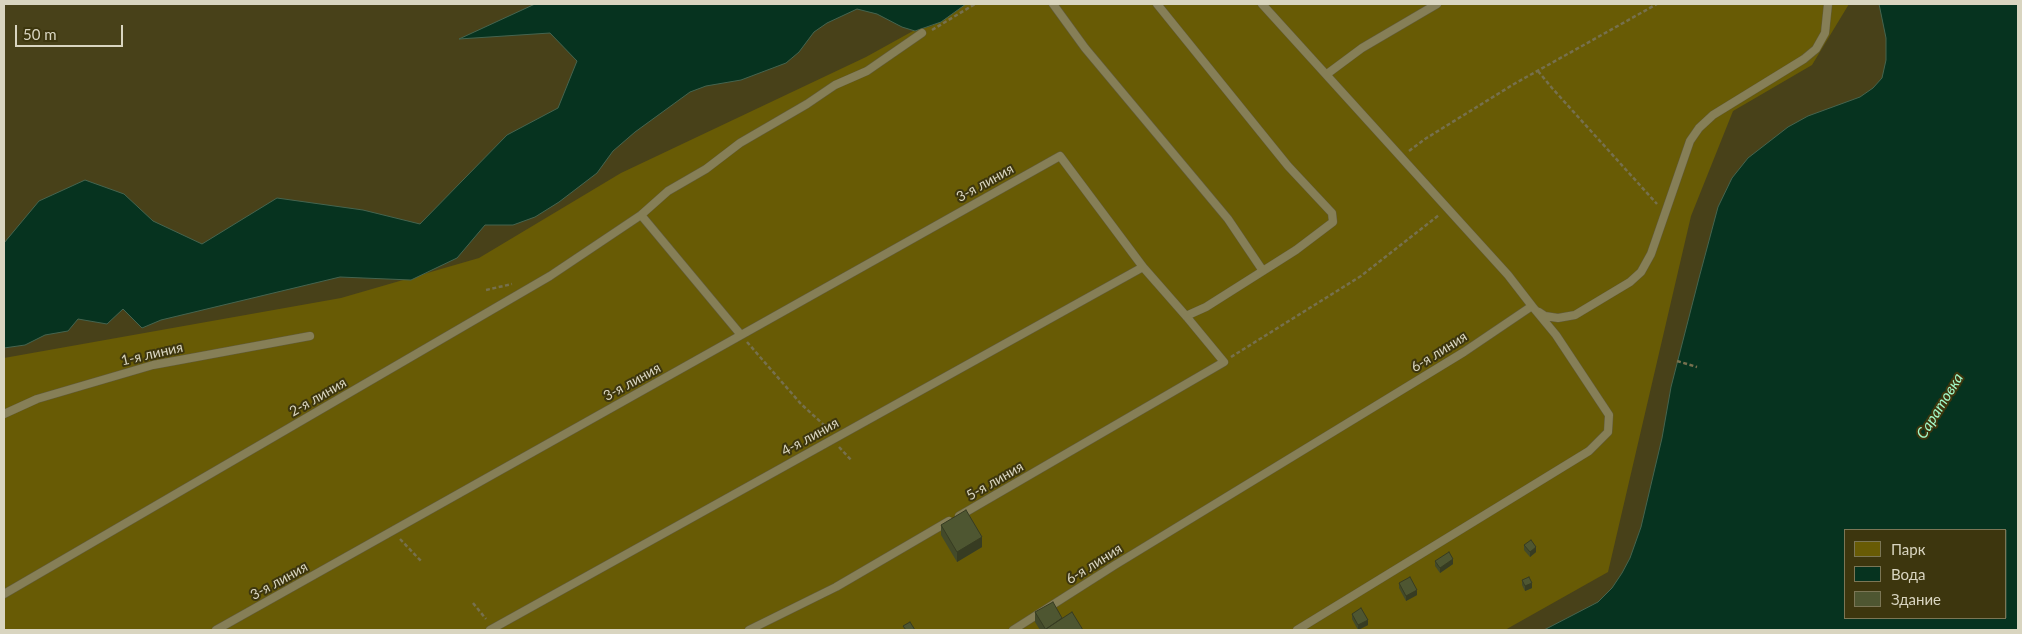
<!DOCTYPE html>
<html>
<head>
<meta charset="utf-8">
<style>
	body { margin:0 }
	#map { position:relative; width:2022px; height:634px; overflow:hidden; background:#484119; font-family:Lato,sans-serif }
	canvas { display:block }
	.frame { position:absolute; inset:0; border:5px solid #d9d5c0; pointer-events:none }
	.legend { position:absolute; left:1844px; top:529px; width:162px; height:90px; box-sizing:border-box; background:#3d360e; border:1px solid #7b7655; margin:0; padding:6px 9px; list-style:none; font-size:15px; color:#d9d5c0 }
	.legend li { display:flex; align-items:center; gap:10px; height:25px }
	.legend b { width:25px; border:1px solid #7b7655 }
	.scale { position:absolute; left:15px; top:25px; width:108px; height:22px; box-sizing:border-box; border:2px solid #d9d5c0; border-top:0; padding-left:6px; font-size:15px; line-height:18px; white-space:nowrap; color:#d9d5c0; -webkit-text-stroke:4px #3d360e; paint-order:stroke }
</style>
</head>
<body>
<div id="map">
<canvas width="2022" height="634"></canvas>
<div class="frame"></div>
<ul class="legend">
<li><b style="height:14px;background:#685b05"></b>Парк</li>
<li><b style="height:14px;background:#06331f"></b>Вода</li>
<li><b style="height:14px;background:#4e5631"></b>Здание</li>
</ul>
<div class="scale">50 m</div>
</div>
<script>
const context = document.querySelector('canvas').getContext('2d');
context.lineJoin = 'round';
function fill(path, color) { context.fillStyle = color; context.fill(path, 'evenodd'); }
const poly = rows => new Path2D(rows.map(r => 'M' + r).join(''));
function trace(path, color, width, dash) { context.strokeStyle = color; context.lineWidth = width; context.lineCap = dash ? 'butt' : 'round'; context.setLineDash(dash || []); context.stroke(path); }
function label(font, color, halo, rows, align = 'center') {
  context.font = font + ' Lato,sans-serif'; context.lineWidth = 4; context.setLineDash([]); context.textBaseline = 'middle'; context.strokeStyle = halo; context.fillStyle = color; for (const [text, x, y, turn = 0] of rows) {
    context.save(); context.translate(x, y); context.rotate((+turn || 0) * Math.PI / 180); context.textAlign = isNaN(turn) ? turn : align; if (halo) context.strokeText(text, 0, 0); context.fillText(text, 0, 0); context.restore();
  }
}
fill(poly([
	[966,4,1849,4,1812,65,1733,111,1691,216,1608,572,1505,630,4,630,4,358,341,298,479,258,621,173,866,57,913,31,932,26]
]), '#685b05');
const water = poly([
	[535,4,966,4,941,22,915,31,902,27,877,14,857,9,827,23,814,32,799,52,786,63,741,80,706,86,690,92,635,132,613,151,597,173,559,202,535,217,513,225,485,225,457,258,411,280,340,277,161,320,142,328,123,309,107,324,78,319,68,331,45,335,25,345,4,348,4,243,39,201,85,180,124,194,153,221,202,244,277,198,363,210,420,224,507,135,558,108,577,61,550,33,459,39,535,4],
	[1879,4,2018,4,2018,630,1544,630,1598,602,1612,588,1622,573,1630,558,1641,527,1662,438,1671,387,1699,278,1718,207,1732,178,1748,158,1788,127,1808,116,1860,97,1873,88,1882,78,1886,60,1886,38,1879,4],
	[1846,530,2006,530,2006,618,1846,618,1846,530]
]);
fill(water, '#06331f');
trace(water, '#45644f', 1);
const service = poly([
	[1053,4,1085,48,1228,219,1263,271],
	[1157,4,1288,166,1332,213,1333,222,1296,250,1206,307,1186,316],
	[1327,74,1362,48,1437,4],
	[641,215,741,335],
	[1539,312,1545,316,1558,318,1575,315,1630,282,1641,272,1651,254,1690,141,1699,128,1713,115,1804,59,1816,49,1825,33,1828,4],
	[4,414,37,399,153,365,310,336],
	[4,594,550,276,641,215,668,191,706,169,740,143,807,104,835,85,867,71,922,33],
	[216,630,1060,156,1143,267,1186,316,1224,362,959,516],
	[490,630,1143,267],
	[749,630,836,587,949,521],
	[1013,630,1115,565,1464,352,1532,306,1508,275,1262,4],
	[1297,630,1589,451,1608,432,1609,415,1556,335,1532,306]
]);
trace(service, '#615b3a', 9);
trace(poly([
	[932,30,975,4],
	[1538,71,1552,88,1657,204],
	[1409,151,1425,139,1514,84,1657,4],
	[486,290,512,284],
	[747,342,801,404,824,425,827,431],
	[1231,357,1361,276,1439,215],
	[1677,361,1697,367],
	[839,447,852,461],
	[400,539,421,561],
	[473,603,486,619]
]), '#76704e', 2.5, [4, 2.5]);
trace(service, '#867f57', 8);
fill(poly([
	[941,525,982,547,957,562,941,535],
	[1524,545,1536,552,1530,557,1524,550],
	[1435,561,1453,564,1440,573,1435,566],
	[1522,580,1532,588,1525,591,1522,585],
	[1399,583,1417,595,1406,601,1399,588],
	[1035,612,1062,618,1083,630,1040,630,1035,622],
	[1352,614,1368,625,1358,630,1352,619]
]), '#434a2a');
fill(poly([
	[982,537,982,547,957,562,957,552],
	[1536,547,1536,552,1530,557,1530,552],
	[1453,559,1453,564,1440,573,1440,568],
	[1532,583,1532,588,1525,591,1525,586],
	[1417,590,1417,595,1406,601,1406,596],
	[1368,620,1368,625,1358,630,1358,625]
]), '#373c22');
const building = poly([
	[966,510,982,537,957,552,941,525,966,510],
	[1531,540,1536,547,1530,552,1524,545,1531,540],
	[1449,552,1453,559,1440,568,1435,561,1449,552],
	[1410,577,1417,590,1406,596,1399,583,1410,577],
	[1529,577,1532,583,1525,586,1522,580,1529,577],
	[1053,602,1062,618,1046,629,1046,630,1035,612,1053,602],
	[1361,608,1368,620,1358,625,1352,614,1361,608],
	[1072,612,1083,630,1047,630,1046,629,1072,612],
	[910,622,915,630,906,630,903,626,910,622]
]);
fill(building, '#4e5631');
trace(building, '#373c22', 1);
label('14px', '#d9d5c0', '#3d360e', [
	["3-я линия",985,183,-29],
	["6-я линия",1439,352,-32],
	["1-я линия",152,354,-13],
	["3-я линия",632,382,-29],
	["2-я линия",318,397,-30],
	["4-я линия",810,437,-29],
	["5-я линия",995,481,-30],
	["6-я линия",1094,564,-32],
	["3-я линия",279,581,-29]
]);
label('italic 15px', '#a3faca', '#3d360e', [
	["Саратовка",1940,406,-58]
]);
</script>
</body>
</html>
